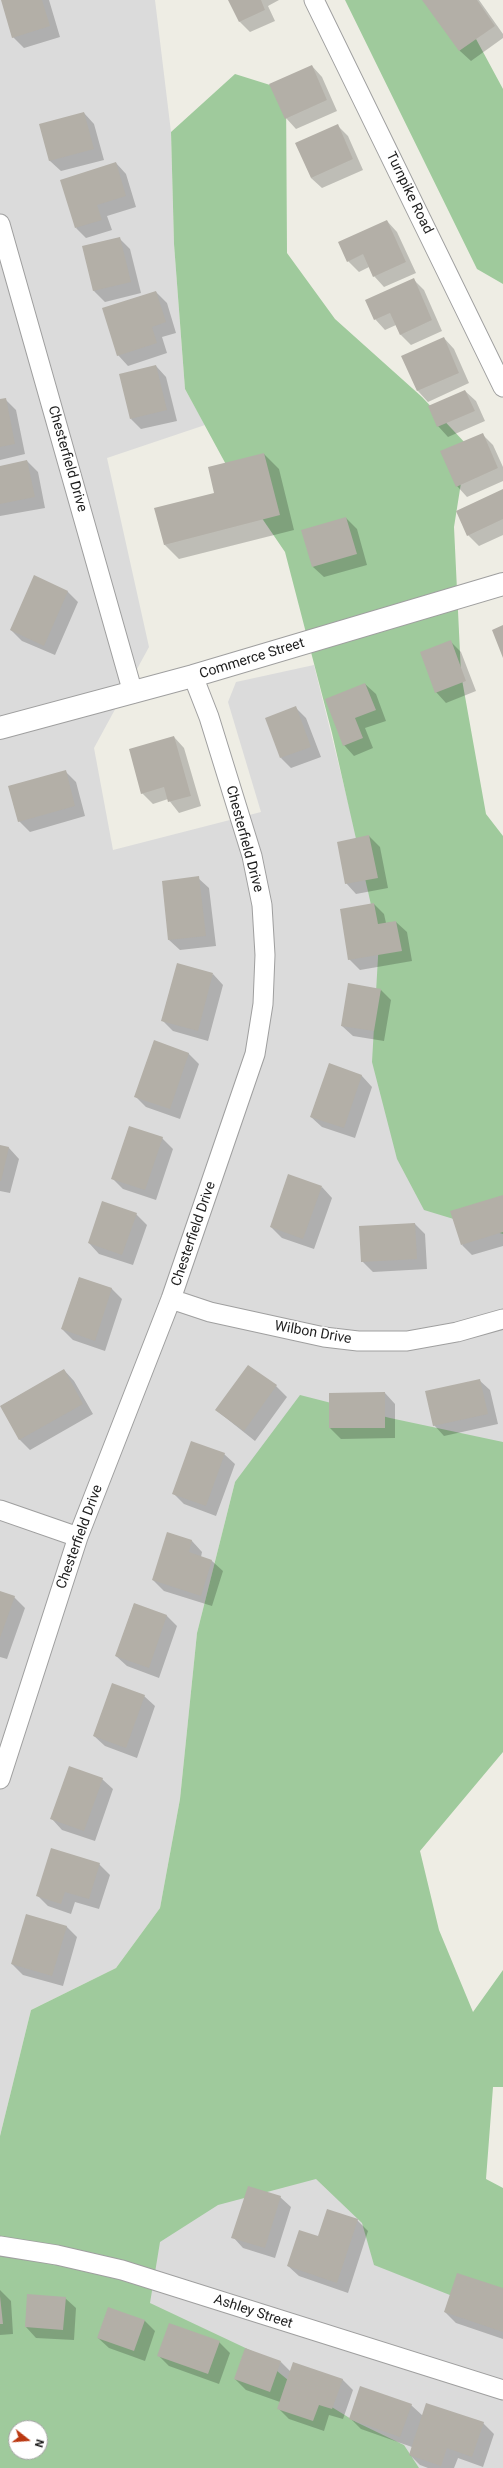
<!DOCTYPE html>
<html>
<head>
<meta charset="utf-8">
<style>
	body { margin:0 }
	#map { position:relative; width:503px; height:2468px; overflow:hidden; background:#eeede4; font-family:Roboto,sans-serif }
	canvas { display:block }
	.north { position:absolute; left:8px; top:2420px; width:40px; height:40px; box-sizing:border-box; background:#fff; border:1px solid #a5a5a5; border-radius:50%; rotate:107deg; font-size:11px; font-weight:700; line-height:16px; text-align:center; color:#1e1e1e }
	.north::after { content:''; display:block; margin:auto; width:14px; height:18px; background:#ba3811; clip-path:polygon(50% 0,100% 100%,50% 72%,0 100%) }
</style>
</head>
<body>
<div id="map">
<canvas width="503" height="2468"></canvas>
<div class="north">N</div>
</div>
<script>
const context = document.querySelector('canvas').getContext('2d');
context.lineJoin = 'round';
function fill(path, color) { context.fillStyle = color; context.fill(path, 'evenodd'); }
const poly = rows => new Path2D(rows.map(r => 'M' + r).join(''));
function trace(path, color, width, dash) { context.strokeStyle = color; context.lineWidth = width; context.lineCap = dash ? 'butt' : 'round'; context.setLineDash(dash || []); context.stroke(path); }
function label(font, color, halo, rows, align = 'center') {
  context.font = font + ' Roboto,sans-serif'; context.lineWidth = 3.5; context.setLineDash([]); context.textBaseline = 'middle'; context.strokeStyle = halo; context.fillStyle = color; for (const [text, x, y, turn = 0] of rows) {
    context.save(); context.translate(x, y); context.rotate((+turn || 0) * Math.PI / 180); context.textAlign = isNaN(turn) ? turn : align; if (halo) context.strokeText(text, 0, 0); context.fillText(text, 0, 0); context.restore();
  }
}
fill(poly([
	[0,0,155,0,171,132,174,244,185,389,205,425,107,458,149,647,94,748,113,850,261,812,228,702,236,682,314,665,350,810,503,936,503,1447,235,1482,197,1633,180,1799,160,1908,116,1968,31,2010,0,2136],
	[0,2148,503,2188,503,2468,66,2468,0,2448],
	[16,2428,40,2428,40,2452,16,2452]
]), '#dbdbdb');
fill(poly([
	[345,0,455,0,503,89,503,284,477,269],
	[235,74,286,90,287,253,335,319,422,397,467,445,454,527,461,674,486,814,503,836,503,1234,424,1210,397,1159,372,1062,379,940,332,733,285,552,229,470,185,389,174,244,171,132],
	[300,1395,390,1418,503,1442,503,1752,420,1851,439,1930,473,2012,503,1970,503,2087,493,2087,486,2179,503,2188,503,2316,374,2265,362,2223,316,2179,218,2205,160,2242,150,2303,254,2352,288,2380,356,2422,404,2445,419,2468,0,2468,0,2136,31,2010,116,1968,160,1908,180,1799,197,1633,235,1482],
	[16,2428,40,2428,40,2452,16,2452]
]), '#9fca9c');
fill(poly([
	[2,0,49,0,60,37,24,48,13,37],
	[230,0,279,0,268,6,275,21,250,32,240,22],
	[424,0,479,0,503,34,503,38,471,61,460,51],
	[312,66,322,77,337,111,296,129,286,118],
	[84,113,94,124,104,160,61,171,50,161,40,125],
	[337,125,348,136,363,170,322,188,311,178],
	[116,163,126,174,136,207,107,216,112,230,86,238,76,228],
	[387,221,397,232,416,273,384,287,374,276,369,267,359,272,348,261],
	[119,238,130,249,141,293,105,302,94,291,83,247],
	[413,279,424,290,442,331,411,345,401,335,396,325,385,330,375,319],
	[156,292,167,303,176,333,162,337,167,353,128,366,118,355],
	[444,338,454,349,469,383,428,402,418,391,403,357],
	[156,366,166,377,177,421,141,429,131,419],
	[465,391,476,401,485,421,448,437,438,426],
	[5,399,16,410,25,454,0,460,0,400],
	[482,434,493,445,503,467,503,481,467,497,457,486],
	[264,454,279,469,294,530,179,559,164,544,216,493],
	[27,461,38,472,45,508,0,516,0,467],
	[503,490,503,535,479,546,468,535],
	[346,518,357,529,367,565,324,577,313,567],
	[35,577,68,592,78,602,55,655,22,641,11,630],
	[451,642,461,652,476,691,446,703,436,692],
	[365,684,376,694,386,721,365,728,373,748,354,756,344,745],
	[295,707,306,718,321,757,291,768,281,758],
	[174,737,184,748,201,806,179,813,168,799,153,804,142,793],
	[65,771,76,782,85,816,30,832,19,821],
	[369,836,380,847,388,888,356,894,346,883],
	[198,878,209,888,216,946,180,950,169,940],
	[374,904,384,914,386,923,396,922,407,932,412,961,360,970,349,959],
	[213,974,223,985,208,1041,173,1031,163,1021],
	[381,990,391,1000,384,1041,353,1036,342,1026],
	[188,1053,199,1064,180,1119,146,1107,135,1096],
	[329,1065,362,1076,372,1087,355,1138,322,1127,311,1117],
	[162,1138,173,1149,156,1200,123,1189,113,1179],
	[0,1146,9,1148,19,1159,10,1193,0,1191],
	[322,1187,332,1198,314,1249,282,1238,271,1227],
	[503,1196,503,1246,472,1255,462,1245],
	[136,1214,147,1225,133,1265,99,1254,89,1243],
	[415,1224,425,1234,427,1269,373,1272,362,1261],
	[79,1278,112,1289,122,1299,105,1351,73,1340,62,1329],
	[64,1370,74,1381,93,1414,30,1450,20,1440,1,1406],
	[479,1380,490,1390,498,1424,444,1436,434,1425],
	[276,1386,287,1397,255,1441,216,1410],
	[385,1393,395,1404,395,1438,341,1439,330,1428],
	[224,1454,235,1464,216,1516,184,1504,173,1493],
	[168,1533,192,1541,202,1552,201,1557,212,1561,223,1571,212,1606,164,1591,153,1580],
	[0,1592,14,1597,25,1608,7,1659,0,1657],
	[134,1604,167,1616,177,1626,159,1678,127,1666,116,1656],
	[144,1696,155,1706,137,1758,105,1746,94,1736],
	[102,1779,113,1789,95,1841,62,1830,52,1819],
	[99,1864,110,1875,99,1909,75,1902,71,1914,48,1906,37,1895],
	[66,1926,77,1937,63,1986,23,1975,12,1964],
	[280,2197,291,2207,275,2258,243,2248,233,2237],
	[357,2220,368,2231,348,2293,299,2276,288,2266,319,2237],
	[503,2289,503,2339,456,2323,445,2312],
	[0,2290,11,2301,13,2334,0,2335],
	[65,2298,76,2308,74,2340,36,2338,26,2327],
	[144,2320,155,2331,145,2361,109,2348,98,2338],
	[219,2342,230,2353,219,2384,169,2366,158,2355],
	[281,2362,291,2372,342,2379,353,2390,343,2419,329,2415,324,2431,289,2419,278,2408,280,2402,246,2390,235,2379],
	[411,2405,423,2416,483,2423,494,2434,483,2467,458,2458,454,2468,428,2468,420,2465,410,2455,412,2447,361,2429,350,2418]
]), '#0003');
fill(poly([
	[1,0,42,0,50,26,12,38],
	[228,0,261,0,265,10,239,22],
	[422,0,477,0,495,26,459,51],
	[312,65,327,100,285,119,269,84],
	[84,112,94,149,49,161,39,124],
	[338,124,353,159,311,178,295,143],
	[116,162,126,196,97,205,102,220,75,228,60,180],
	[387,220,406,262,373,277,363,254,347,262,338,242],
	[120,237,131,282,93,291,82,246],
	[414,278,432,320,400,335,390,313,374,320,365,300],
	[156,291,166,322,152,327,157,343,117,356,102,308],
	[444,337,459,373,417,391,401,356],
	[156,365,167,410,130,419,119,374],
	[465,390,475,411,437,427,428,406],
	[6,398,15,444,0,447,0,399],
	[483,433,498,468,456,487,440,451],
	[264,453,280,515,164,545,154,508,214,493,208,467],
	[27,460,35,497,0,504,0,466],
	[503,489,503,519,467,536,456,511],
	[346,517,357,554,312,567,301,530],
	[34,575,68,591,44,646,10,630],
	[503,625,503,658,492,630],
	[451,640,466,681,435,693,420,652],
	[365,683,376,710,355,718,363,738,343,746,325,699],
	[296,706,311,747,280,758,265,718],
	[174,736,191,796,168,802,164,787,141,794,129,749],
	[66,770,75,806,18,822,8,786],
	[369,835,378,878,345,884,337,842],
	[199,876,206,936,168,940,162,881],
	[374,903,378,924,396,921,402,951,348,960,340,909],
	[177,963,213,973,198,1031,161,1021],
	[348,983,381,989,374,1031,341,1026],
	[154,1040,189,1053,170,1109,134,1097],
	[329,1063,362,1075,344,1128,310,1117],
	[129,1126,163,1137,145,1190,111,1179],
	[0,1145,9,1147,1,1181,0,1181],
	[288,1174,322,1186,303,1239,270,1227],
	[503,1195,503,1232,461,1245,450,1211],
	[102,1201,137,1213,122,1255,88,1243],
	[415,1223,417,1259,361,1262,359,1226],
	[79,1277,112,1288,95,1341,61,1329],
	[248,1365,277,1385,244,1431,215,1410],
	[64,1369,83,1404,19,1440,0,1406],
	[480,1379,488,1414,433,1426,425,1391],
	[385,1392,385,1428,329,1428,329,1393],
	[191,1441,225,1453,206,1506,172,1494],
	[167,1532,192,1540,189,1552,212,1560,201,1596,152,1580],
	[0,1591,15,1596,0,1638],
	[134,1603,167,1615,149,1668,115,1656],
	[112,1683,145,1695,126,1748,93,1736],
	[69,1766,103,1778,84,1831,50,1819],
	[51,1848,100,1863,89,1899,65,1892,61,1904,36,1896],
	[26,1914,67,1926,52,1976,11,1964],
	[248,2186,281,2196,265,2248,231,2238],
	[327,2209,358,2219,337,2283,287,2266,299,2230,318,2236],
	[457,2273,503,2288,503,2332,444,2312],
	[27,2294,66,2297,63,2330,25,2327],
	[0,2296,3,2324,0,2324],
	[108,2307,145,2320,134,2351,97,2338],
	[169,2323,220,2341,208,2374,157,2356],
	[245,2348,281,2361,270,2392,234,2379],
	[293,2362,343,2379,332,2409,319,2405,313,2421,277,2409],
	[360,2386,412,2404,400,2437,349,2419],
	[426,2403,484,2422,472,2457,447,2448,441,2466,409,2455]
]), '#b3afa7');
const minor = poly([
	[314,0,503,387],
	[0,224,133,693],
	[171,1299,210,1312,324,1337,358,1341,407,1341,457,1332,503,1319],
	[0,1510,78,1537],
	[0,1779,78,1537,171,1299,255,1054,263,1004,265,955,262,905,252,856,209,717,193,676],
	[0,2246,57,2255,122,2270,503,2390]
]);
const tertiary = poly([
	[0,728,193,676,503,584]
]);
trace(minor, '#9f9f9f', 21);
trace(tertiary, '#9f9f9f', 24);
trace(minor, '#fff', 19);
trace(tertiary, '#fff', 22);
label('14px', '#1e1e1e', '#fff', [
	["Turnpike Road",409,193,64],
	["Chesterfield Drive",67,459,74],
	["Commerce Street",252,659,-17],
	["Chesterfield Drive",244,839,75],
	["Chesterfield Drive",194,1234,-71],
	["Wilbon Drive",313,1333,10],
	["Chesterfield Drive",80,1537,-70],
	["Ashley Street",253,2312,18]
]);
</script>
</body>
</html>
